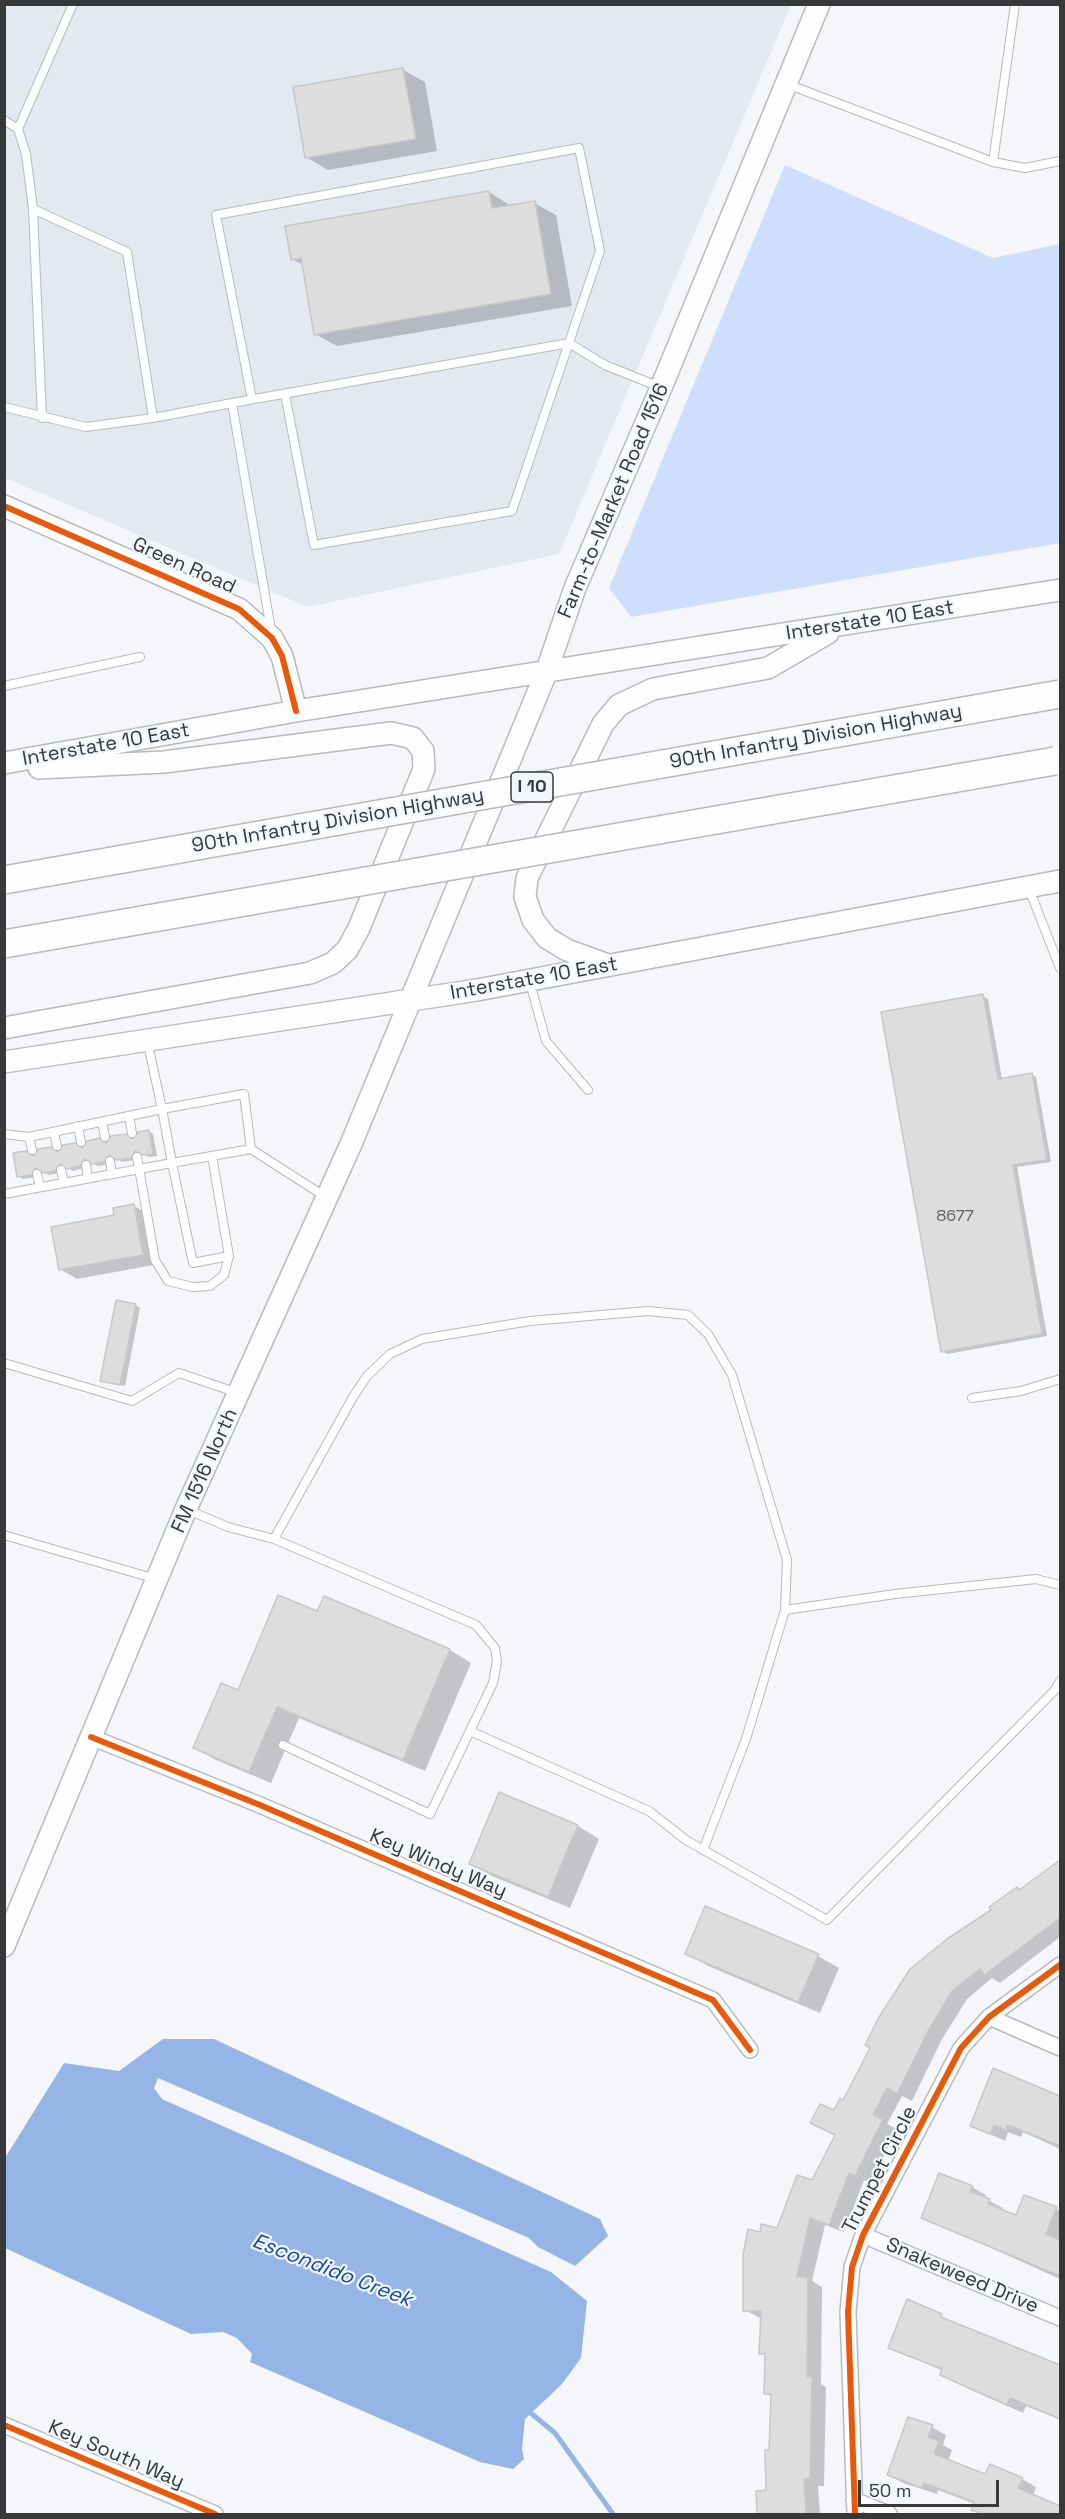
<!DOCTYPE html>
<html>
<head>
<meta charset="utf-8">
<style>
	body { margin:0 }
	#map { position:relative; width:1065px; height:2519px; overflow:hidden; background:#f4f6f9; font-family:"Space Grotesk",sans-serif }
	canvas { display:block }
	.frame { position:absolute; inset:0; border:6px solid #36383a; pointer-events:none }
	.scale { position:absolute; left:858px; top:2480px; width:141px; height:27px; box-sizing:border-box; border:3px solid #36383a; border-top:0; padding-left:8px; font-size:18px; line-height:21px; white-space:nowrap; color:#36383a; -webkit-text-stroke:4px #f1f5fc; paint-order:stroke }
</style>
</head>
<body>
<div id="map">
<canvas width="1065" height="2519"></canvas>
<div class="frame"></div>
<div class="scale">50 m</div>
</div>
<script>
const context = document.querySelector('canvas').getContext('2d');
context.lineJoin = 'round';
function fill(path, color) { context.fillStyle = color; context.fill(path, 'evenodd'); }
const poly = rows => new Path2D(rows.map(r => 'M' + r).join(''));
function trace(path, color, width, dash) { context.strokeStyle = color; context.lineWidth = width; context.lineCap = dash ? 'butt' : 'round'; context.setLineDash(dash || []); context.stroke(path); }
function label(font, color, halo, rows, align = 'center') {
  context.font = font + ' "Space Grotesk",sans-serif'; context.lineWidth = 4.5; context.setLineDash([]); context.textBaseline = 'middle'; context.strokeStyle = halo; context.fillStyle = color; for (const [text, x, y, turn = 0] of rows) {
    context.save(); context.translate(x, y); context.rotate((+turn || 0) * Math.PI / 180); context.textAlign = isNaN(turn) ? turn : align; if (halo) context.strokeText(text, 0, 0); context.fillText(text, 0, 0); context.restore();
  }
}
fill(poly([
	[4,5,791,5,559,554,308,607,5,478]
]), '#e4e9f0');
fill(poly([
	[785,165,993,258,1060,244,1060,543,631,617,609,588]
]), '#cddffc');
fill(poly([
	[163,2039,214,2039,600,2219,608,2236,575,2266,538,2247,529,2238,158,2078,154,2088,162,2099,551,2272,587,2301,581,2358,562,2384,525,2419,522,2449,524,2459,513,2469,480,2462,250,2362,252,2354,237,2338,223,2332,191,2334,5,2248,5,2158,64,2063,119,2071]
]), '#95b5e7');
fill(poly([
	[403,70,425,82,437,151,328,170,306,157],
	[489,192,511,206,534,203,556,215,572,306,337,346,315,334,303,265,292,259],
	[983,996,988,999,1002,1079,1031,1074,1036,1077,1051,1162,1017,1167,1047,1336,947,1354,942,1351],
	[148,1131,153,1134,157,1156,149,1157,141,1153,136,1160,122,1162,114,1157,109,1164,98,1166,90,1161,85,1168,73,1171,65,1166,60,1173,49,1175,41,1170,36,1177,23,1179,19,1176,34,1157,133,1140],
	[134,1206,150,1215,159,1264,77,1279,60,1269,116,1216],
	[135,1305,140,1308,125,1386,106,1382,102,1380],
	[325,1597,450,1650,471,1663,425,1771,299,1718,271,1783,216,1760,195,1748,239,1692,318,1613],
	[500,1794,578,1826,599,1839,570,1908,492,1876,470,1863],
	[1060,1862,1060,1937,1000,1983,992,1978,967,1999,941,2041,912,2101,902,2096,887,2124,897,2129,870,2183,864,2180,844,2232,825,2225,812,2281,822,2287,821,2384,826,2387,824,2486,818,2486,820,2514,758,2514,757,2492,768,2492,772,2397,765,2393,766,2356,761,2353,762,2319,745,2310,761,2234,778,2229,813,2182,837,2136,835,2112,994,1911,1017,1888,1021,1891],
	[687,1954,818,1956,839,1968,820,2013,708,1966],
	[994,2070,1060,2098,1060,2149,1023,2132,1021,2137,1008,2132,1005,2141,972,2126],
	[972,2187,986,2195,984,2198,1003,2208,1002,2211,1017,2217,1056,2209,1060,2211,1060,2279,923,2217],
	[908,2301,956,2324,1060,2366,1060,2419,1026,2406,1023,2413,956,2383,942,2374,943,2371,890,2347],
	[932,2427,946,2435,943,2445,952,2450,948,2461,986,2476,1022,2479,1036,2487,1033,2496,1060,2508,1060,2514,982,2514,972,2509,975,2504,938,2490,937,2494,903,2483,889,2475]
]), '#0003');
trace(poly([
	[527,2410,555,2433,613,2514]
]), '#95b5e7', 5);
const building = poly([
	[403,68,416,139,305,158,293,87,403,68],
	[489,191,492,208,535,201,551,294,314,335,301,258,291,260,285,226,489,191],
	[983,994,998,1079,1032,1073,1047,1160,1013,1165,1042,1334,941,1352,881,1012,983,994],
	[149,1130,153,1154,143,1155,135,1151,131,1158,116,1160,109,1155,104,1162,92,1164,85,1159,80,1166,67,1169,60,1164,55,1171,43,1173,36,1168,31,1175,17,1177,13,1153,26,1151,33,1156,38,1149,51,1147,58,1152,63,1145,75,1143,82,1148,87,1141,99,1138,106,1143,111,1136,126,1134,132,1139,138,1132,149,1130],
	[134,1204,143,1255,59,1270,51,1227,114,1215,113,1208,134,1204],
	[116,1300,136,1304,120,1385,100,1381,116,1300],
	[278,1595,317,1611,324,1596,450,1649,403,1760,277,1707,249,1772,193,1748,221,1683,238,1690,278,1595],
	[499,1792,578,1825,548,1897,469,1864,499,1792],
	[1060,1860,1060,1918,984,1975,980,1969,952,1991,927,2033,897,2094,887,2088,873,2115,883,2119,855,2176,849,2173,829,2225,810,2218,797,2277,808,2277,807,2377,812,2377,810,2478,804,2479,806,2514,757,2514,756,2491,766,2490,765,2450,769,2450,771,2394,764,2394,765,2354,759,2354,761,2311,743,2311,743,2255,748,2229,760,2232,761,2224,777,2228,797,2175,812,2180,835,2135,810,2123,820,2104,834,2110,840,2098,843,2100,870,2048,865,2045,879,2017,910,1969,947,1939,991,1910,989,1907,1017,1887,1019,1890,1060,1860],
	[705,1906,819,1954,798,2002,685,1954,705,1906],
	[993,2068,1060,2096,1060,2146,1008,2125,1006,2130,994,2125,990,2134,970,2126,993,2068],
	[939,2173,973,2186,970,2191,990,2199,988,2204,1016,2215,1024,2195,1057,2207,1046,2234,1060,2240,1060,2276,921,2218,939,2173],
	[907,2299,942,2314,941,2317,1060,2365,1060,2419,1010,2398,1007,2405,940,2375,942,2369,888,2348,907,2299],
	[908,2417,933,2425,928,2437,939,2441,934,2454,985,2474,990,2464,1023,2478,1018,2488,1060,2506,1060,2514,982,2514,971,2510,974,2502,924,2483,922,2488,887,2475,908,2417]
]);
fill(building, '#ddddde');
trace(building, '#c7c7c8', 1.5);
const lane = poly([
	[787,84,993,162,1025,168,1060,161],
	[4,120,18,129,26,154,33,209,127,252,153,418],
	[18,129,73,4],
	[993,162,1015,4],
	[33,209,42,418],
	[252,399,216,215,579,148,600,251,512,511,314,545,285,394],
	[4,407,86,427,153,418,232,403],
	[271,630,232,403,569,343,605,365,660,387],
	[4,686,140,657],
	[1029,889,1060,968],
	[530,983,546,1041,588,1090],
	[147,1040,162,1109,244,1094,251,1149,324,1196],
	[129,1116,132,1133],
	[102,1122,105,1137],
	[78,1126,81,1142],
	[54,1132,57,1146],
	[4,1134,29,1137,162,1109,172,1163,251,1149],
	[29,1137,32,1150],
	[137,1157,155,1260,168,1281,193,1287,210,1286,224,1275,229,1256],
	[110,1161,112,1174],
	[86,1165,88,1178],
	[61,1170,64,1183],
	[37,1174,40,1187],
	[4,1194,172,1163,193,1263,229,1256,212,1156],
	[4,1363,132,1401,179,1373,238,1393],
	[972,1398,1021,1391,1060,1379],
	[188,1510,228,1527,274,1539,476,1625,495,1648,497,1661,493,1683,430,1814,283,1745],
	[4,1535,156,1579],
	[274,1539,353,1397,367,1376,390,1354,422,1339,530,1321,648,1311,688,1315,708,1334,732,1375,787,1560,785,1610,746,1739,703,1850],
	[785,1610,895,1594,1036,1579,1060,1585],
	[470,1731,649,1811,686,1840,827,1920,1055,1690,1060,1681]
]);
const street = poly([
	[91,1737,260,1805,713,2000,750,2050],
	[989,2017,1060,2048],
	[863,2235,1060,2318],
	[4,2425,215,2514],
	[854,2500,889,2514],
	[855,2514,848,2312,852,2267,863,2235,961,2048,989,2017,1060,1965]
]);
const secondary = poly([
	[4,506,239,609,272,638,282,656,296,711],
	[4,763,296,711,1060,590],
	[608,965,567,950,547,938,533,920,525,897,527,878,603,724,619,705,653,689,768,668,828,633],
	[4,1028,310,973,333,963,347,950,359,928,424,769,423,751,413,738,391,733,164,762,39,768],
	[4,1062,477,990,1060,881],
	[4,1946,186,1509,351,1144,546,673,575,588,658,395,819,4]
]);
trace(lane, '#b9babc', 10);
trace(street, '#b9babc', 18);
trace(secondary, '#b9babc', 24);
trace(lane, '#fdfefe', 8);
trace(street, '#fdfefe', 15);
trace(secondary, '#fdfefe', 21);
const highwayBridge = poly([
	[4,880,1060,694],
	[4,944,1055,761]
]);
trace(highwayBridge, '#b9babc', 30, []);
trace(highwayBridge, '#fdfefe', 27);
trace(poly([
	[4,506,239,609,272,638,282,656,296,711],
	[91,1737,260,1805,713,2000,750,2050],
	[4,2425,215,2514],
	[855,2514,848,2312,852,2267,863,2235,961,2048,989,2017,1060,1965]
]), '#e8590c', 6);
label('16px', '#626365', null, [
	["8677",955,1217]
]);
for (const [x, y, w] of [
	[532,787,42]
]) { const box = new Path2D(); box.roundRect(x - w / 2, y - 15, w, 30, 4.5); context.fillStyle = '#f1f5fc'; context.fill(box); trace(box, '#36383a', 1.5); }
label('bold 18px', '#36383a', null, [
	["I 10",532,787]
]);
label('20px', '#36383a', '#f1f5fc', [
	["Farm-to-Market Road 1516",614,501,-67],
	["Green Road",184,566,24],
	["Interstate 10 East",870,621,-9],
	["90th Infantry Division Highway",816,737,-10],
	["Interstate 10 East",106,745,-10],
	["90th Infantry Division Highway",338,821,-10],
	["Interstate 10 East",534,979,-10],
	["FM 1516 North",205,1471,-66],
	["Key Windy Way",438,1864,23],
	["Trumpet Circle",880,2170,-63],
	["Snakeweed Drive",962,2276,23],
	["Key South Way",116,2455,23]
]);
label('italic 21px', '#134b9d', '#f1f5fc', [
	["Escondido Creek",332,2271,21]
]);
</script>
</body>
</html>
